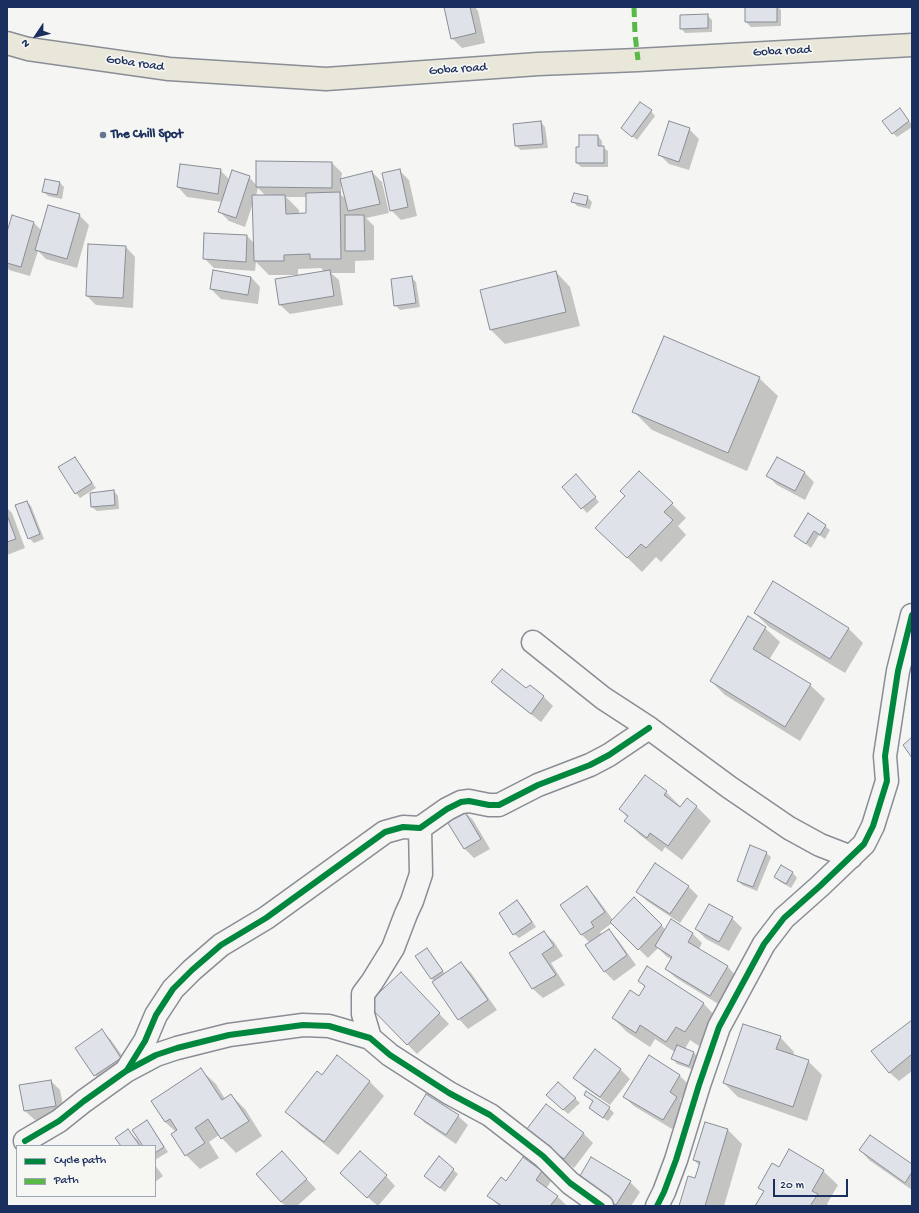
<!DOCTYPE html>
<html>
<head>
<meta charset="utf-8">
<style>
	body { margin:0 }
	#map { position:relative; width:919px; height:1213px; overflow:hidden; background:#f5f5f3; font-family:"Gochi Hand",sans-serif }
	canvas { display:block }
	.frame { position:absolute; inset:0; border:8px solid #1b2f5e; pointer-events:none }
	.legend { position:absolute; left:16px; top:1145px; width:140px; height:52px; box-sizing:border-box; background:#f6f6f2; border:1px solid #9ea6b7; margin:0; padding:5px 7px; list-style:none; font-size:12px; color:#1b2f5e }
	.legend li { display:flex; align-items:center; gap:8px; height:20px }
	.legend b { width:20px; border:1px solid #9ea6b7 }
	.north { position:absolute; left:16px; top:16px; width:40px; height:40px; -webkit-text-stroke:3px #f6f6f2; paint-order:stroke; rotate:235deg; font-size:11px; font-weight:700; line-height:16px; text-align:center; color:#1b2f5e }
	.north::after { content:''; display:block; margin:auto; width:14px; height:18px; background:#1b2f5e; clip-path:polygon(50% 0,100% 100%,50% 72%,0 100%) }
	.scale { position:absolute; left:773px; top:1179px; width:75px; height:18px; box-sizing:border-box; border:2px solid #1b2f5e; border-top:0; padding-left:5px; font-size:12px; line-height:14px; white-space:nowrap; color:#1b2f5e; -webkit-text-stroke:3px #f6f6f2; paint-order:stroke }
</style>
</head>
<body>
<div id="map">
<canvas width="919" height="1213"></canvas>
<div class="frame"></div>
<ul class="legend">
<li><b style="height:5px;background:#00873e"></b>Cycle path</li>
<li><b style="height:5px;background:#58b947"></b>Path</li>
</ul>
<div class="north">N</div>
<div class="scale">20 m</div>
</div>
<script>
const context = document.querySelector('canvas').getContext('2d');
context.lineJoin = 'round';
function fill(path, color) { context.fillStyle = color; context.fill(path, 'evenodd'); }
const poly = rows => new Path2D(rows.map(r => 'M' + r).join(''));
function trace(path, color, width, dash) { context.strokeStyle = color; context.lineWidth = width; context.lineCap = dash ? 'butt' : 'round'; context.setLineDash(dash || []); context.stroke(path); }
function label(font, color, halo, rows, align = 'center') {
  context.font = font + ' "Gochi Hand",sans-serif'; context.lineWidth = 3.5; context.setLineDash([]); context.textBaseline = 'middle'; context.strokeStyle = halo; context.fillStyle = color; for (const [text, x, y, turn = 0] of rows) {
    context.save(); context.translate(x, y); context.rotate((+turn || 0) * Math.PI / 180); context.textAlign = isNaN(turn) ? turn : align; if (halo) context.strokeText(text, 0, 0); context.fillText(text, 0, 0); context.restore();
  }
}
fill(poly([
	[445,7,475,7,478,11,485,43,462,48,452,38],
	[746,7,778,7,781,10,781,26,751,27,746,22],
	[707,15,712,20,712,32,685,33,681,28],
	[651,111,655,116,637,140,627,132],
	[904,114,912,125,912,127,897,137,893,133],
	[541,122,545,127,548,148,521,150,516,146],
	[689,129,699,139,689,170,669,164,659,154],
	[598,136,602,141,602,147,608,151,608,167,581,167,577,163],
	[332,163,342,173,341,180,372,172,382,182,389,213,366,218,374,226,374,260,355,261,355,273,331,273,339,280,343,305,290,314,280,305,324,272,321,268,298,269,298,275,269,275,256,262,255,271,214,268,204,258,247,236,254,243,253,203,245,227,229,221,219,211,222,202,187,197,178,187,220,170,230,180,249,177,257,186],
	[341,182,347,200,341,195],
	[258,188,266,196,256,196],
	[286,197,307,197,307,214,299,214,299,210],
	[399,170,409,180,417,216,401,220,391,210],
	[59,182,64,187,62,199,48,196,43,191],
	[587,197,592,202,590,209,577,206,573,201],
	[79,215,89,225,77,268,46,259,38,251,30,276,9,270,7,267,7,236,34,223,42,231],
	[126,247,135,257,133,308,96,305,87,296],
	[556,272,570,287,580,326,505,344,491,330],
	[251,277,260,287,258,304,221,299,211,289],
	[412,278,416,282,420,307,400,310,395,305],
	[759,378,778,396,747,471,652,430,633,411],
	[75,458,79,463,96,488,80,498,76,493],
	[777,458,805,473,814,482,805,500,777,485,768,476],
	[580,480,599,502,587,513,563,487],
	[114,491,118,496,119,509,97,511,92,507],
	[27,502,31,506,44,539,34,543,29,538],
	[672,504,686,518,678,526,686,535,661,562,656,557,642,572,611,542],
	[7,508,12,513,25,548,7,555],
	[825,526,830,530,825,539,819,535,811,548,795,535],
	[773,583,849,629,863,643,845,673,769,627,755,613],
	[765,628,780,642,769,660,810,685,825,699,800,741,725,695,711,681],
	[492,682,527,690,530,686,544,697,553,706,541,722,502,692],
	[666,792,681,807,687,799,697,807,711,821,682,860,665,847,662,852,640,835,626,821,628,818,620,809],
	[463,810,473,820,490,849,474,858,464,848],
	[766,853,771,857,757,891,742,885,738,880],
	[655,864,689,887,698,896,680,923,647,901,637,891],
	[781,866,793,873,797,878,791,888,779,881,775,877],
	[586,887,596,897,613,920,634,899,666,930,671,921,693,934,702,943,699,949,728,967,737,977,720,1005,676,978,666,969,672,960,666,956,658,948,648,958,612,923,600,932,602,935,609,930,618,940,636,965,614,981,604,971,590,943,582,935,561,905],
	[517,901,522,906,536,927,519,938,514,934],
	[732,918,742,928,729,951,706,939,696,929],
	[544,932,554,942,563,956,551,963,565,985,543,998,533,989,511,953],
	[427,950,431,954,445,974,461,963,471,973,497,1010,468,1029,459,1019,434,983,435,982,431,978],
	[639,981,703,1003,717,1018,699,1046,690,1040,685,1049,694,1053,698,1057,694,1070,677,1064,673,1059,675,1052,655,1039,650,1047,627,1032,613,1018,639,997,645,987],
	[410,983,449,1024,417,1054,368,1004],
	[912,1021,912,1071,899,1081,889,1072],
	[102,1031,111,1040,130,1067,104,1085,95,1075],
	[780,1037,794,1052,793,1056,808,1061,822,1075,807,1121,738,1097,724,1083],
	[337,1057,370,1082,384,1096,338,1155,301,1126,287,1112,322,1076],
	[650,1057,680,1076,689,1085,680,1101,686,1107,672,1129,634,1106,624,1097],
	[620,1069,630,1079,610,1105,584,1087,575,1078],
	[201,1070,216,1084,225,1099,231,1095,245,1109,262,1136,236,1153,219,1135,209,1142,219,1158,200,1169,186,1155,176,1132,165,1122,152,1102],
	[51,1081,60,1090,65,1115,35,1120,25,1111],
	[558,1083,580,1103,568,1114,552,1099],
	[427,1095,458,1116,468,1125,456,1144,425,1123,415,1113],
	[585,1095,609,1108,614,1113,608,1121,595,1113,590,1108,594,1102],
	[546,1105,584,1134,593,1143,574,1168,537,1140],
	[146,1122,151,1126,168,1152,155,1160,155,1146,144,1146],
	[728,1130,742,1144,724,1206,680,1206,696,1179,700,1166,694,1160],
	[128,1131,138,1140,142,1146,122,1146],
	[860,1150,912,1165,912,1190,869,1160],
	[439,1158,458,1174,445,1192,425,1176],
	[291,1162,316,1189,297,1206,286,1206,281,1202],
	[155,1165,163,1176,155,1182],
	[779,1169,823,1171,838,1185,827,1204,829,1206,756,1206,764,1192,759,1187],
	[542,1171,551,1181,546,1189,557,1196,567,1206,499,1206,489,1196,506,1182],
	[386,1176,395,1186,378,1206,351,1183],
	[630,1182,640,1192,631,1206,613,1206,588,1190]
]), '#0003');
const building = poly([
	[444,7,470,7,476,33,451,39,444,7],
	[745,7,777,7,777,22,745,22,745,7],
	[708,14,708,28,680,29,680,15,708,14],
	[640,102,652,110,632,137,621,128,640,102],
	[900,108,909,121,892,134,882,121,900,108],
	[541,121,543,144,515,146,513,124,541,121],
	[669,121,690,128,679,162,658,155,669,121],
	[579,135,598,135,598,146,604,146,604,163,576,163,576,147,579,147,579,135],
	[256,161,332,162,332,188,256,187,256,161],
	[180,164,221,169,218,194,177,187,180,164],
	[400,169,408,207,390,211,382,173,400,169],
	[232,170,250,176,236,218,218,212,232,170],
	[372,171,380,204,348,211,340,179,372,171],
	[45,179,60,182,57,195,42,192,45,179],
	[340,192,341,259,310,259,310,254,284,255,284,261,254,261,252,195,285,195,286,214,306,213,306,193,340,192],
	[574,193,588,196,586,205,571,202,574,193],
	[48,205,80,214,67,259,35,250,48,205],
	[12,215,34,222,21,267,7,263,7,232,12,215],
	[345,215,364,215,365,251,345,251,345,215],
	[204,233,247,235,246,262,203,259,204,233],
	[88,244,126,246,123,298,86,296,88,244],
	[213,270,251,277,248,295,210,289,213,270],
	[330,270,334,296,279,305,275,279,330,270],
	[556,271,566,312,490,330,480,290,556,271],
	[412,276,416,303,394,306,391,279,412,276],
	[664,336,760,377,728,453,632,412,664,336],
	[75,457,92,483,75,494,58,467,75,457],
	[777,457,805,472,795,491,766,476,777,457],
	[639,471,673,503,664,512,673,520,646,548,641,544,627,558,595,528,625,496,620,491,639,471],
	[576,474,596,497,581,509,562,487,576,474],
	[114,490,115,505,91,507,90,493,114,490],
	[27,501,40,534,28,539,15,505,27,501],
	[808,513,826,525,820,535,814,531,806,544,794,536,808,513],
	[7,515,16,539,7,542,7,515],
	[773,581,849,628,830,659,754,613,773,581],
	[748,616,766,627,753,649,811,684,785,727,710,681,748,616],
	[502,669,526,688,530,685,544,696,531,714,491,682,502,669],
	[912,737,912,758,903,745,912,737],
	[645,775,667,791,664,795,680,807,687,798,697,806,668,846,650,833,647,838,624,821,628,816,619,809,645,775],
	[463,809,481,839,464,849,446,820,463,809],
	[750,845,767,852,753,887,737,881,750,845],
	[655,863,689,886,670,914,636,892,655,863],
	[781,865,793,872,786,884,774,877,781,865],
	[587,886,605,912,591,922,594,927,581,935,560,905,587,886],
	[634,897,662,925,638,950,610,922,634,897],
	[517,900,532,922,513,935,499,913,517,900],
	[709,904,733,917,719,942,695,929,709,904],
	[671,919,693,933,688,942,728,966,710,996,665,969,672,957,655,946,671,919],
	[609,929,627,955,604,972,585,945,609,929],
	[544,931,554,946,542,954,556,975,532,989,509,953,544,931],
	[427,948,443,971,431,979,415,956,427,948],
	[461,962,488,1000,458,1020,432,982,461,962],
	[647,966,704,1003,685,1032,676,1027,666,1042,640,1025,636,1033,612,1018,630,990,639,996,645,986,638,981,647,966],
	[401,972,440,1013,407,1045,367,1004,401,972],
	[912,1020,912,1054,889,1073,871,1051,912,1020],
	[743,1024,781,1036,776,1049,809,1060,793,1107,723,1083,743,1024],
	[102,1029,121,1058,94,1076,75,1048,102,1029],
	[677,1045,694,1052,689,1066,671,1059,677,1045],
	[595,1049,621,1069,600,1097,573,1078,595,1049],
	[337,1055,370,1081,324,1142,285,1112,317,1071,322,1075,337,1055],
	[649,1055,680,1075,670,1092,677,1097,663,1120,623,1097,649,1055],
	[201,1068,222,1100,231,1094,249,1121,221,1139,208,1119,195,1128,205,1143,185,1156,171,1134,177,1130,170,1119,165,1122,151,1101,201,1068],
	[51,1080,56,1106,24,1111,19,1085,51,1080],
	[558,1082,576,1098,563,1110,546,1095,558,1082],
	[586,1091,610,1107,603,1118,589,1108,593,1101,584,1095,586,1091],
	[426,1094,459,1115,446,1135,414,1114,426,1094],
	[546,1104,584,1133,564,1159,526,1130,546,1104],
	[147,1120,164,1147,155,1153,155,1146,143,1146,132,1130,147,1120],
	[705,1122,728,1129,705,1206,679,1206,688,1176,695,1178,700,1162,693,1160,705,1122],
	[128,1129,140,1146,121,1146,115,1138,128,1129],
	[870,1135,912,1164,912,1172,905,1183,859,1150,870,1135],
	[789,1149,824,1170,812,1191,818,1194,810,1206,755,1206,764,1191,758,1188,772,1163,779,1167,789,1149],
	[282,1151,307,1179,281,1202,256,1174,282,1151],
	[360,1151,387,1175,367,1198,340,1173,360,1151],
	[439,1156,454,1169,440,1188,424,1176,439,1156],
	[523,1157,542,1171,536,1180,558,1196,550,1206,502,1206,487,1196,501,1177,506,1181,523,1157],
	[591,1157,631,1181,616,1205,577,1181,591,1157]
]);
fill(building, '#e0e2e9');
trace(building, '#898d95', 1);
const minor = poly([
	[533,642,603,698,649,728,729,787,789,828,820,845,851,857],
	[370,1038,363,1014,363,994,372,982,393,948,406,914,412,901,421,874,420,828],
	[126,1071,145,1041,156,1015,173,989,192,970,221,945,266,918,385,832,403,827,420,828,447,809,461,802,469,801,489,805,499,805,538,785,590,765,609,755,649,728],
	[25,1141,59,1121,84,1101,126,1071,156,1055,177,1048,229,1035,303,1025,329,1026,370,1038,390,1055,449,1093,490,1115,543,1156,570,1183,602,1206],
	[657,1206,664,1192,676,1160,699,1085,719,1027,764,944,784,918,820,886,864,844,873,826,887,781,885,756,898,671,912,615]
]);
const major = poly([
	[7,43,28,49,169,69,326,79,538,64,638,60,912,45]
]);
trace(minor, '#898d95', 25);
trace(major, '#898d95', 25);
trace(minor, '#f5f5f3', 22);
trace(major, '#e9e7da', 22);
trace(poly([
	[634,7,635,34,638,60]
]), '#58b947', 5, [10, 5]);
trace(poly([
	[127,1070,145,1041,156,1015,173,989,192,970,221,945,266,918,385,832,403,827,420,828,447,809,461,802,469,801,489,805,499,805,538,785,590,765,609,755,649,728],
	[25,1141,59,1121,84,1101,126,1071,156,1055,177,1048,229,1035,303,1025,329,1026,370,1038,390,1055,449,1093,490,1115,543,1156,570,1183,602,1206],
	[657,1206,664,1192,676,1160,699,1085,719,1027,764,944,784,918,820,886,864,844,873,826,887,781,885,756,898,671,912,615]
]), '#00873e', 6);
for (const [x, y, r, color] of [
	[103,135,4,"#677492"]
]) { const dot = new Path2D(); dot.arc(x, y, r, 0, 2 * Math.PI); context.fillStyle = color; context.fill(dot); trace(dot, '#f6f6f2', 1.5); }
label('13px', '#1b2f5e', '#f6f6f2', [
	["Goba road",782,52,-3],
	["Goba road",135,64,8],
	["Goba road",458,70,-4]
]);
label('bold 13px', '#1b2f5e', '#f6f6f2', [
	["The Chill Spot",111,135]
], 'left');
</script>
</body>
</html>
